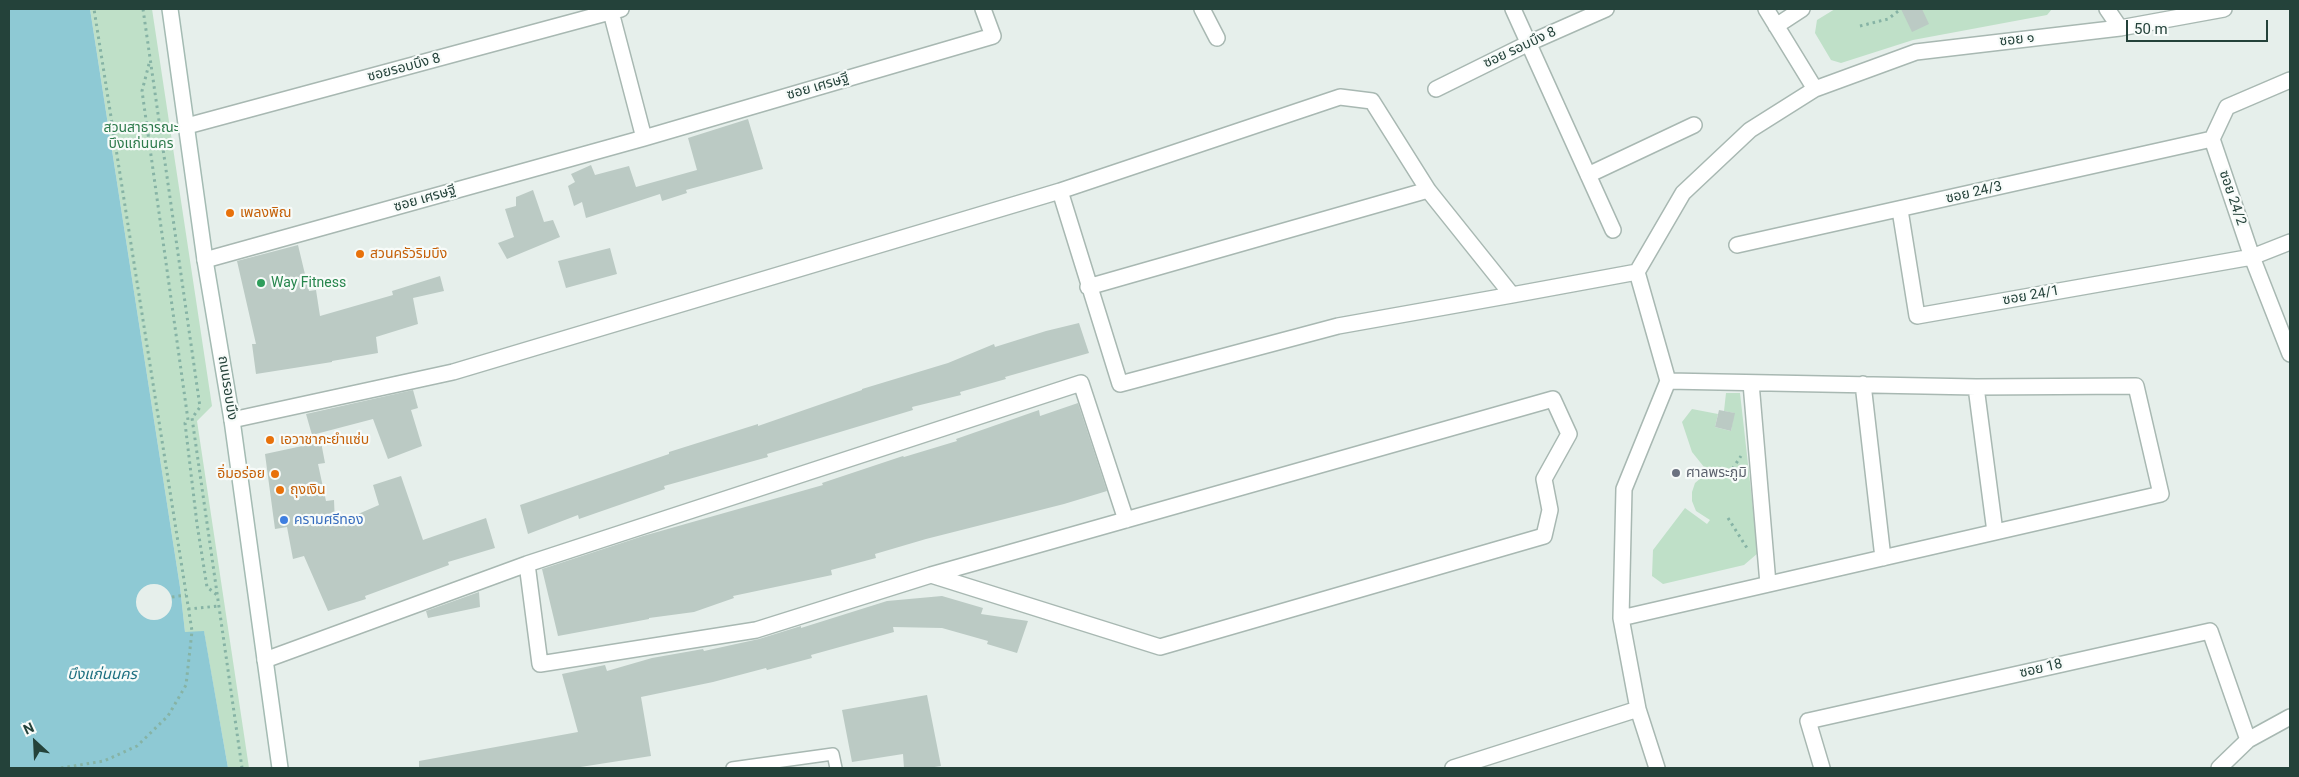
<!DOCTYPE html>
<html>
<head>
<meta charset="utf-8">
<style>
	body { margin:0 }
	#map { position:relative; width:2299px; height:777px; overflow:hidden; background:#e6efeb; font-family:Roboto,sans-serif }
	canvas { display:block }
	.frame { position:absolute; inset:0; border:10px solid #24423a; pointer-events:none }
	.north { position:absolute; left:10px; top:717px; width:50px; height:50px; -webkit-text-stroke:4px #f7fbf9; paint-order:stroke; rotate:335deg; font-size:14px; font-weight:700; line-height:20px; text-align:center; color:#24423a }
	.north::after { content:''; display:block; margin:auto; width:18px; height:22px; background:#24423a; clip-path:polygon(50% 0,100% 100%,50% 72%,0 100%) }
	.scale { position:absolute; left:2126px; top:20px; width:142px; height:22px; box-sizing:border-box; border:2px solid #24423a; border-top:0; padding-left:6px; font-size:15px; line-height:18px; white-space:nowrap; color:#24423a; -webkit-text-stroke:4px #f7fbf9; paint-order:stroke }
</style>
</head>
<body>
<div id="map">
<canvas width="2299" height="777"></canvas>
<div class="frame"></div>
<div class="north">N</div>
<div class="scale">50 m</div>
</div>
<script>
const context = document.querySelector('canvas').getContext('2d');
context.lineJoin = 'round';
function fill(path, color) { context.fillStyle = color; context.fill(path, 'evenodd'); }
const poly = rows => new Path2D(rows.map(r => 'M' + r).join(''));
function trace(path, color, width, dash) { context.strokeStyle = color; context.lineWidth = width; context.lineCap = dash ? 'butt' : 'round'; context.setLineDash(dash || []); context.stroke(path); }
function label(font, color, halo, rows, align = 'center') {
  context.font = font + ' Roboto,"Noto Sans Thai",sans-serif'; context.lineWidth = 4.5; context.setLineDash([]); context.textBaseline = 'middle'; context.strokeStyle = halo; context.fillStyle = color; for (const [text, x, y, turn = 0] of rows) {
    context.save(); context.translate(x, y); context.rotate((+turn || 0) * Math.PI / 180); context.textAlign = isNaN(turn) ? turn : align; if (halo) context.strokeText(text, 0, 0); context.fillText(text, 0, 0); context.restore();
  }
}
fill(poly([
	[90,9,152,9,212,406,197,421,249,768,228,768,204,632,185,632,180,587],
	[1835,9,2052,9,2047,15,1913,40,1841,63,1831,60,1815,33,1817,20],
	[1726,393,1740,393,1758,553,1744,565,1663,584,1652,576,1653,550,1685,508,1707,524,1710,520,1696,511,1692,501,1692,492,1695,483,1708,472,1692,452,1682,422,1692,409,1718,414,1715,427,1731,431,1734,413,1724,411]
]), '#bfe0c8');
fill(poly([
	[9,9,90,9,180,587,185,632,204,631,228,768,9,768]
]), '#8ec9d4');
fill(poly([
	'136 602a18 18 0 1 1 36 0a18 18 0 1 1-36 0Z'
]), '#e6efeb');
fill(poly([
	[1901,9,1922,9,1929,24,1912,32],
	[748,119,763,169,686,190,687,193,662,201,660,194,586,218,582,202,574,206,568,186,575,182,571,174,591,165,595,175,629,166,636,187,697,170,688,138],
	[533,190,544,222,553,220,560,237,507,259,498,243,514,237,505,209,516,206,516,197],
	[298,245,309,291,316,290,320,316,393,295,392,291,440,276,444,291,413,298,418,324,376,337,378,353,332,361,332,362,256,374,252,344,256,344,237,261],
	[610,248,617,274,566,288,558,261],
	[1079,323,1089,353,1005,377,1006,379,960,392,961,395,912,407,913,410,767,454,768,457,664,486,665,489,579,519,578,515,528,534,520,505,669,454,669,452,758,424,758,426,862,390,862,389,948,363,994,344,995,347,1046,331],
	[413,390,418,408,411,410,422,446,388,459,373,419,312,435,306,414],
	[1078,403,1107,491,1064,504,926,539,875,554,876,558,831,570,832,575,733,596,734,598,694,612,649,618,649,619,558,636,542,569,643,536,823,485,822,483,903,456,904,457,957,441,956,439,1039,410,1040,416],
	[1719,410,1735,413,1731,431,1715,427],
	[321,442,325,463,318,464,326,501,334,500,335,524,379,505,373,485,401,476,423,540,486,518,495,548,448,562,449,565,365,596,366,599,328,611,304,556,293,559,287,527,275,529,265,454],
	[479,592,480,607,428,618,426,611],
	[942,596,983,608,981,614,1028,621,1017,653,987,644,988,641,942,628,893,627,894,632,811,655,812,658,767,670,766,668,713,682,641,697,651,756,574,768,419,768,419,761,578,732,562,674,605,665,607,671,652,658,703,649,704,651,759,639,801,626,801,628,887,601],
	[927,695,941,766,928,768,904,768,903,754,852,762,842,710]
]), '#bbcac4');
const lane = poly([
	[732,768,833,754,836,768]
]);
const street = poly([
	[1202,9,1217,38],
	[1513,9,1613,230],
	[1766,9,1815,89],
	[2107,9,2120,28],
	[611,12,644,138],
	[1776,26,1802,9],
	[2290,80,2227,107,2212,139,2252,257,2290,354],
	[1436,89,1529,43,1606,9],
	[187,126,621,9],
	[1588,175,1694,125],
	[1060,191,1120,384,1338,326,1512,295],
	[1900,210,1917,316,2252,257,2290,242],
	[1737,245,2212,139],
	[205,260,644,138,993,36,983,9],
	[1637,272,1668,381,1624,489,1621,618,1638,709,1657,768],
	[1088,287,1428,190],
	[1751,383,1768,584],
	[1863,384,1883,558],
	[1976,387,1995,532],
	[232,420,453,372,1060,191,1340,97,1372,101,1428,190,1512,295,1637,272,1683,193,1750,130,1815,89,1916,52,2120,28,2224,9],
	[527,564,540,664,756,630,931,575,1160,647,1544,536,1550,510,1544,479,1569,434,1553,399,931,575],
	[1621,618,2161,494,2136,386,1976,387,1668,381],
	[265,660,527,564,1081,383,1126,520],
	[1453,768,1638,709],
	[1822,768,1808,721,2210,631,2248,740],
	[2219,768,2248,740,2290,717]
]);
const secondary = poly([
	[170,9,205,260,232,420,280,768]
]);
trace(lane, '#a8b8b2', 14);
trace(street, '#a8b8b2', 18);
trace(secondary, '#a4bbb3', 18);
trace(poly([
	[143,9,200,407,192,418,242,768],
	[1860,26,1888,19,1901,9],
	[149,64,142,91,188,420,185,423,197,524,207,587,217,595],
	[1729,474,1741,456],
	[1728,518,1747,548],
	[172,597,186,595],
	[188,609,219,606],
	[61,768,104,761,137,746,168,716,186,685,192,631,94,9]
]), '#86b3a5', 3, [2.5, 4]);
trace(lane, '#fff', 11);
trace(street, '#fff', 15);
trace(secondary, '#fff', 15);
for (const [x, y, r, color] of [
	[230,213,5,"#e8710a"],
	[360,254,5,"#e8710a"],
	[261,283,5,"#2e9e5b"],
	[270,440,5,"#e8710a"],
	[1676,473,5,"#6b7280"],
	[275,474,5,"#e8710a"],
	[280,490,5,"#e8710a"],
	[284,520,5,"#3f7fe0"]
]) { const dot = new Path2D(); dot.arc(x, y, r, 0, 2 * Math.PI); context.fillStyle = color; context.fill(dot); trace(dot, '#f7fbf9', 2); }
label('14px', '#24423a', '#f7fbf9', [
	["ซอย ๑",2017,40,-7],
	["ซอย รอบบึง 8",1520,48,-25],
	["ซอยรอบบึง 8",404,68,-15],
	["ซอย เศรษฐี",818,87,-16],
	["ซอย 24/3",1974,193,-13],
	["ซอย 24/2",2232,198,71],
	["ซอย เศรษฐี",425,199,-16],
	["ซอย 24/1",2031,296,-10],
	["ถนนรอบบึง",227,388,81],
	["ซอย 18",2041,669,-13]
]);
label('14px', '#2d7a4b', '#f7fbf9', [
	["สวนสาธารณะ",141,128],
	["บึงแก่นนคร",141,144]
]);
label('14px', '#c56008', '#f7fbf9', [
	["เพลงพิณ",240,213],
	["สวนครัวริมบึง",370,254],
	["เอวาชากะยำแซ่บ",280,440],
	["อิ่มอร่อย",265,474,"right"],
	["ถุงเงิน",290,490]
], 'left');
label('14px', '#27864d', '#f7fbf9', [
	["Way Fitness",271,283]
], 'left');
label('14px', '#5b616d', '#f7fbf9', [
	["ศาลพระภูมิ",1686,473]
], 'left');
label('14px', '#366cbe', '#f7fbf9', [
	["ครามศรีทอง",294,520]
], 'left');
label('italic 15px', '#1c6f80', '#f7fbf9', [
	["บึงแก่นนคร",102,675]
]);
</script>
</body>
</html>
